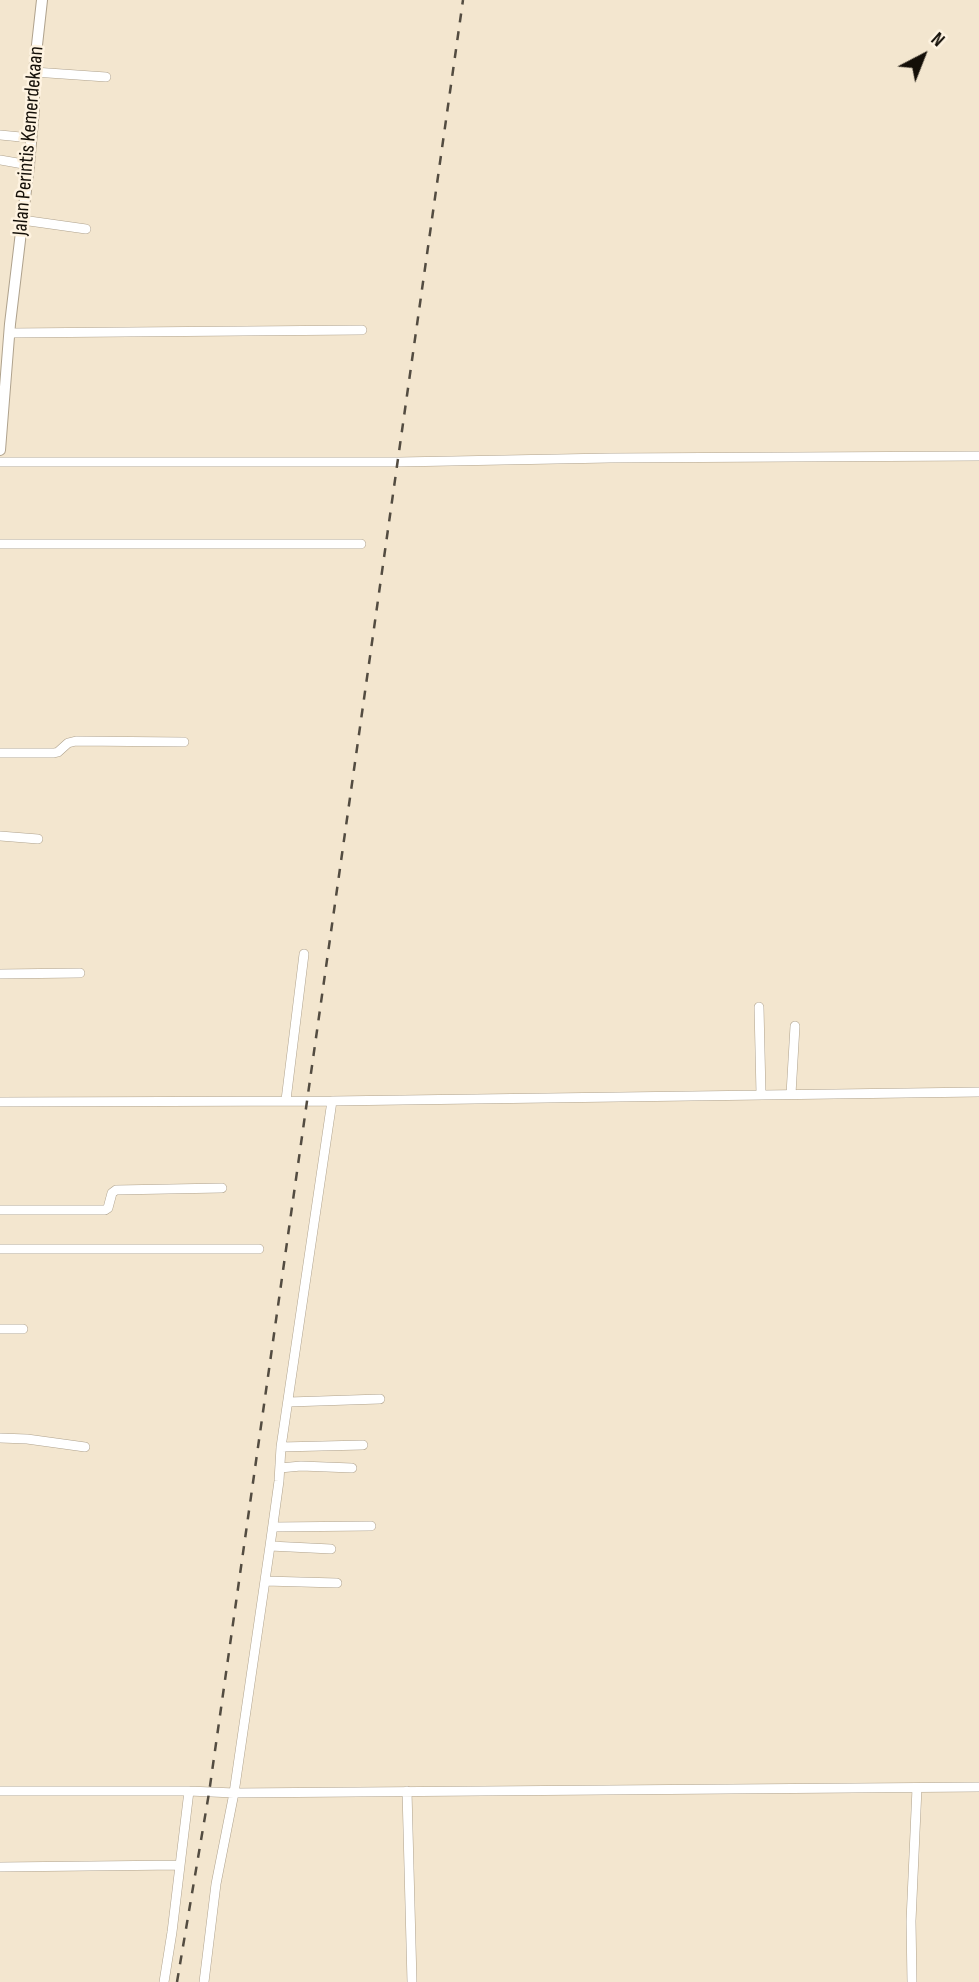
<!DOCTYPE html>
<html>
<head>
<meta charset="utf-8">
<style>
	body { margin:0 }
	#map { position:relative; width:979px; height:1982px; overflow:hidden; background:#f3e6cf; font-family:"Sofia Sans Condensed",sans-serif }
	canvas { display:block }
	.north { position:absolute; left:888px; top:21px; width:70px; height:70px; -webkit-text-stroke:5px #fef3e1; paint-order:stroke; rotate:42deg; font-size:19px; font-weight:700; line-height:28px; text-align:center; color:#140f08 }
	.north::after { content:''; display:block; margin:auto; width:24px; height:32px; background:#140f08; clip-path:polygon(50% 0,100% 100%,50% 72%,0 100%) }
</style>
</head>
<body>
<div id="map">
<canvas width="979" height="1982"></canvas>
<div class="north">N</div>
</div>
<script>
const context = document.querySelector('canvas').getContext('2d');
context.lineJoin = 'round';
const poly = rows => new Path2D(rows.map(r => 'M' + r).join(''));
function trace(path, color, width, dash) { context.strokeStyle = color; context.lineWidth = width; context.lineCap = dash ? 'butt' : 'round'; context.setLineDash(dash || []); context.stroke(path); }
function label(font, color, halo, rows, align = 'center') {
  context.font = font + ' "Sofia Sans Condensed",sans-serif'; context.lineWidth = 5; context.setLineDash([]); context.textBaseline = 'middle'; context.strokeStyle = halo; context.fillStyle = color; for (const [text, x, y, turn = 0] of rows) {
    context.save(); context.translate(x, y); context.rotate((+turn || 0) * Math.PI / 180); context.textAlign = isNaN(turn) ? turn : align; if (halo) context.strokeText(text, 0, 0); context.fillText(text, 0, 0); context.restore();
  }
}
const minor = poly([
	[34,72,106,77],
	[0,135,31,138],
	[0,160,29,165],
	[22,220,86,229],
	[10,333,362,330],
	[0,462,399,462,610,458,979,456],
	[0,544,361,544],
	[0,753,54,753,58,752,68,743,76,741,184,742],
	[0,836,38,839],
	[0,974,80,973],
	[759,1007,761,1094],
	[791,1094,795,1026],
	[286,1100,304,954],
	[0,1102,332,1101,979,1092],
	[0,1210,105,1210,108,1208,112,1193,116,1190,222,1188],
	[0,1249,259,1249],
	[0,1329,23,1329],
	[289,1402,380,1399],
	[0,1438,27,1439,85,1447],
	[281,1447,363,1445],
	[280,1468,301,1466,352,1468],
	[273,1527,371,1526],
	[270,1546,331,1549],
	[265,1581,337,1583],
	[0,1791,189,1791,234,1793,979,1787],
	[407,1791,412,1982],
	[0,1867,180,1865],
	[164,1982,172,1932,189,1791],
	[204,1982,216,1884,234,1793,270,1546,279,1481,281,1447,332,1101],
	[912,1982,911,1921,917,1788]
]);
const tertiary = poly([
	[0,450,10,324,29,165,34,109,34,72,42,0]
]);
trace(minor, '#afa28d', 10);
trace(tertiary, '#afa28d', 12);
trace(minor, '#fff', 9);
trace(tertiary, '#fff', 10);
trace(poly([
	[177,1982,209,1793,463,0]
]), '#534c41', 2.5, [9, 9]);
label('21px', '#140f08', '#fef3e1', [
	["Jalan Perintis Kemerdekaan",29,141,-85]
]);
</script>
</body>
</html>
